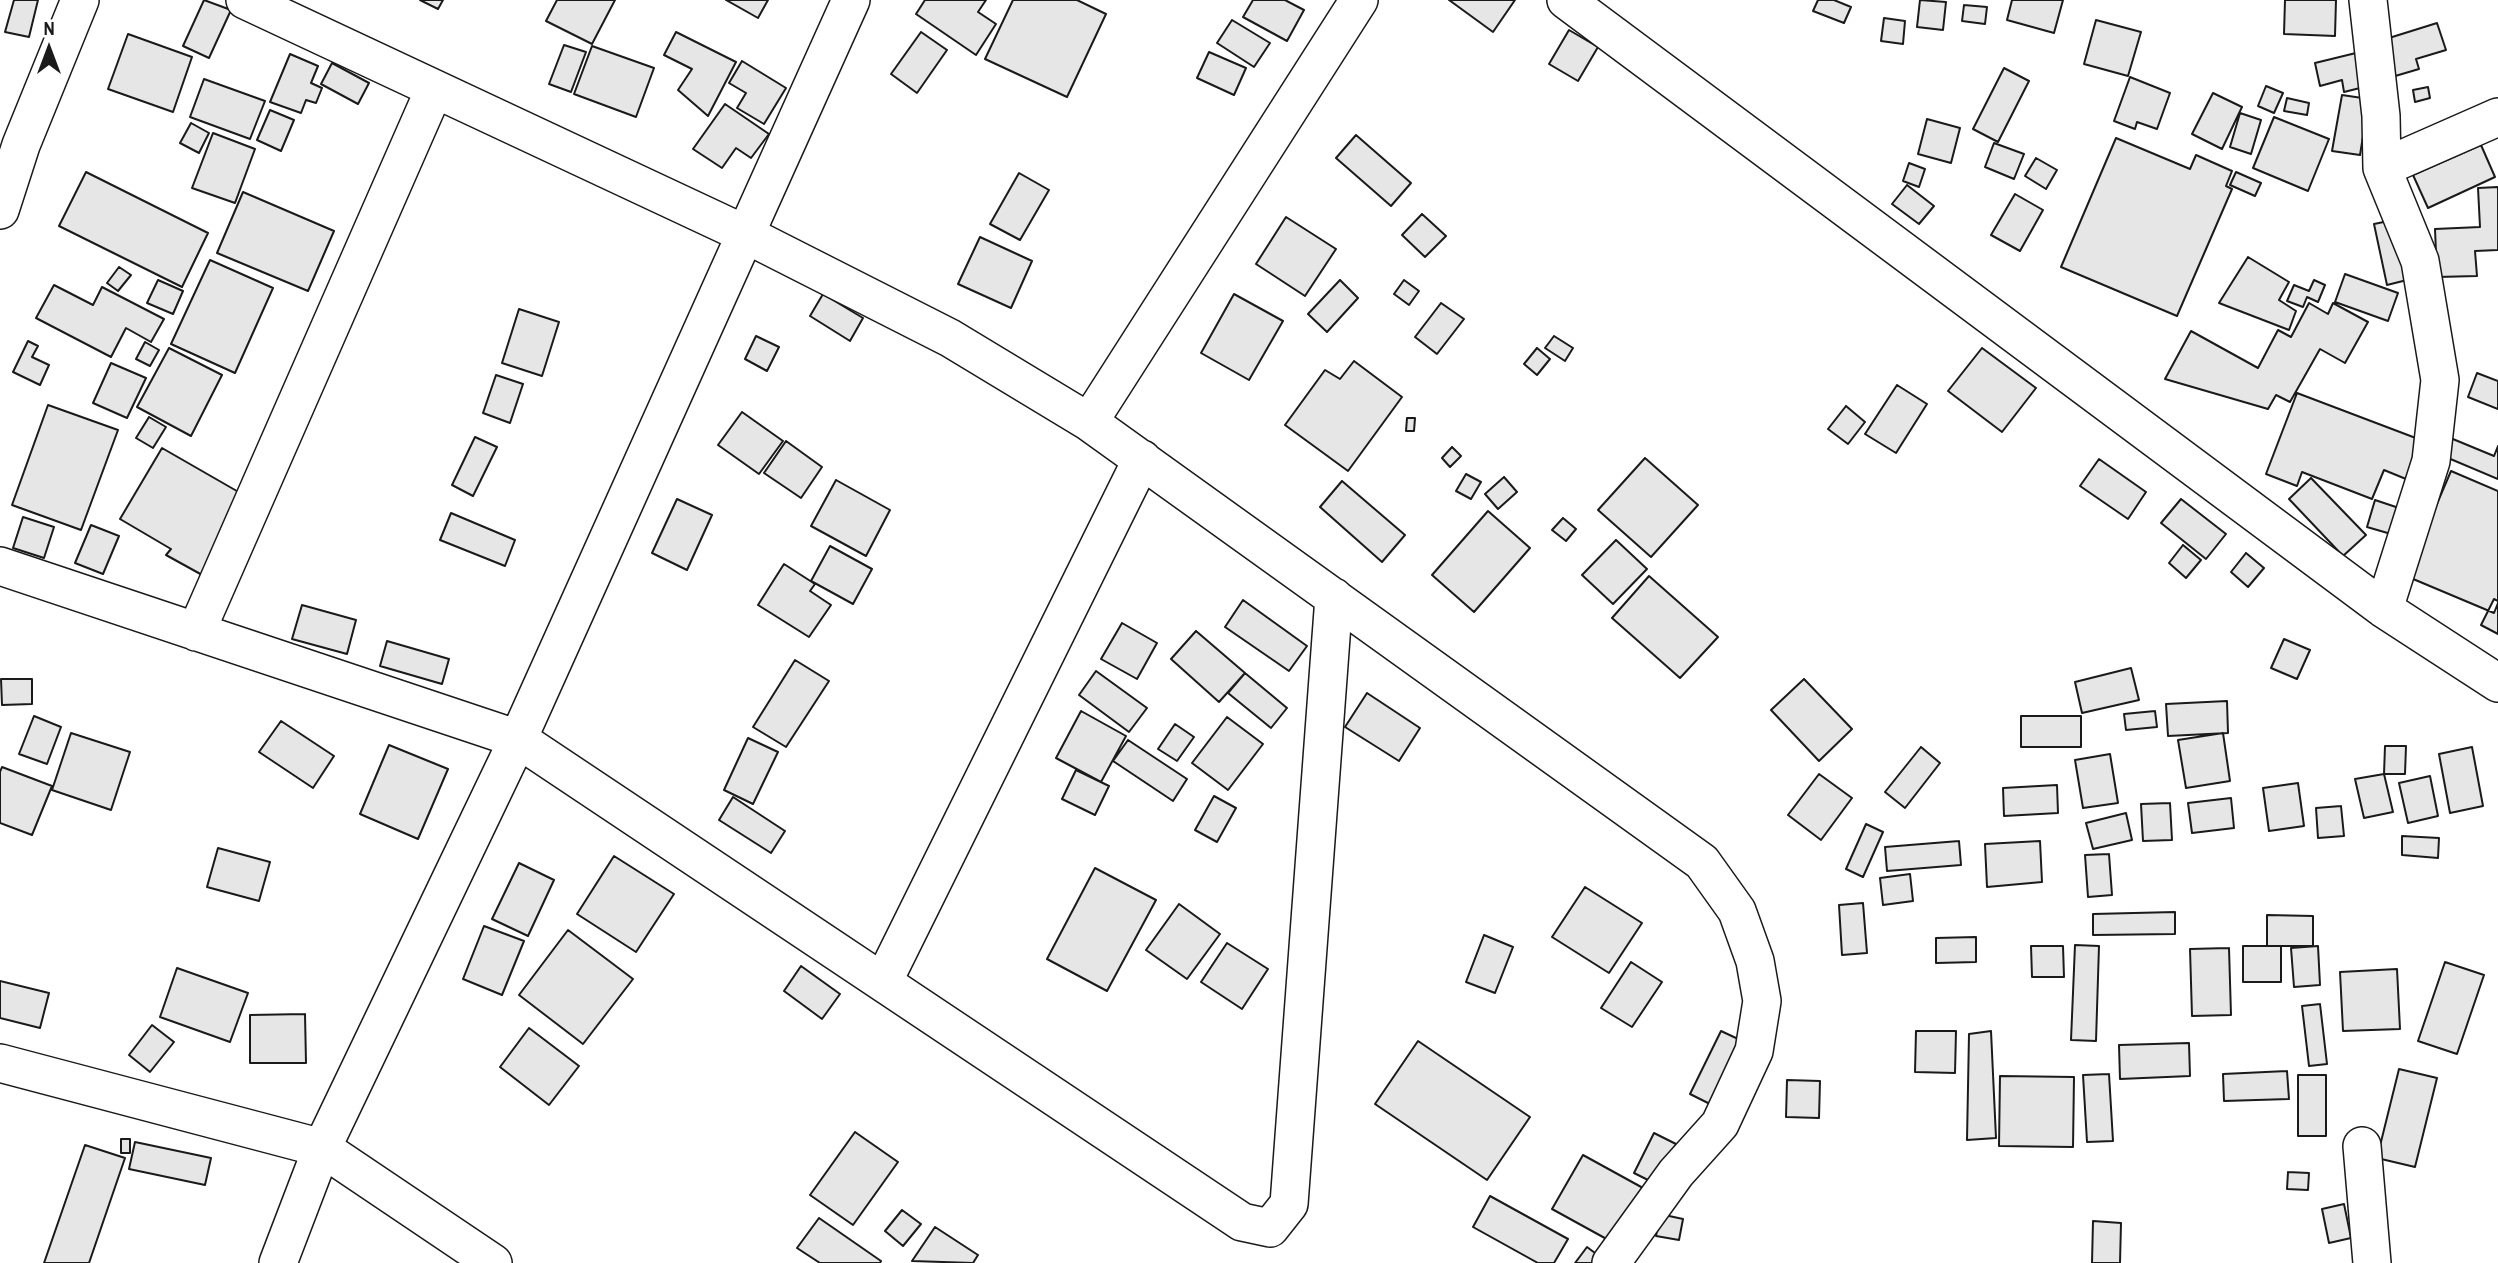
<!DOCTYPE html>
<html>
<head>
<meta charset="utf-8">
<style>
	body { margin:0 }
	#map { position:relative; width:2498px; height:1263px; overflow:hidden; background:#fff; font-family:"Archivo Narrow",sans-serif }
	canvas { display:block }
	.north { position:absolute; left:14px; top:14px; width:70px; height:70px; -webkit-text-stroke:5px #fff; paint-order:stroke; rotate:0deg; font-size:19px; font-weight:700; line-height:28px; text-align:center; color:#1a1a1a }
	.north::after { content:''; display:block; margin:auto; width:24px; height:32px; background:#1a1a1a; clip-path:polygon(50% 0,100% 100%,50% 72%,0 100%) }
</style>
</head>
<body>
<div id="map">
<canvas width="2498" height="1263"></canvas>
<div class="north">N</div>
</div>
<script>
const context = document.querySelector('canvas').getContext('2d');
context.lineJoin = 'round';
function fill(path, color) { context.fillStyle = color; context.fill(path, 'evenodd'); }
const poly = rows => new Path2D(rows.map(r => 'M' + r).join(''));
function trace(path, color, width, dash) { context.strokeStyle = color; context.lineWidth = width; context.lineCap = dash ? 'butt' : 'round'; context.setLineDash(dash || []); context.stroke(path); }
const building = poly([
	[14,0,38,0,29,37,5,32,14,0],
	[204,0,231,10,209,58,183,46,204,0],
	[420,0,443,0,438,9,420,0],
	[557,0,615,0,592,44,546,21,557,0],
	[726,0,768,0,758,18,726,0],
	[925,0,986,0,978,12,996,24,976,55,916,14,925,0],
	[1013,0,1077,0,1106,14,1067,97,985,59,1013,0],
	[1253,0,1285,0,1304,10,1287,41,1243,17,1253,0],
	[1449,0,1515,0,1493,32,1449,0],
	[1818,0,1834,0,1851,7,1844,23,1813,11,1818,0],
	[1920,0,1946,2,1943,30,1917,27,1920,0],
	[2012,0,2063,0,2054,33,2007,20,2012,0],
	[2285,0,2336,0,2335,36,2284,34,2285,0],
	[1964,5,1987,7,1985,24,1962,21,1964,5],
	[1884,18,1905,21,1903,44,1881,41,1884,18],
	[1232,20,1270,43,1254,67,1217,43,1232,20],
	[2096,20,2141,32,2128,76,2084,64,2096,20],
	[2437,23,2446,50,2416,59,2419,69,2385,79,2373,43,2437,23],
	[1569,30,1598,47,1578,81,1549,64,1569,30],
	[676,32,736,62,708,116,678,90,692,69,664,55,676,32],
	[921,32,947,50,917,93,891,74,921,32],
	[128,34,192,57,173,112,108,89,128,34],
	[564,45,586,52,571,92,549,84,564,45],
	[592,46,654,68,636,117,574,94,592,46],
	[1209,52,1246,68,1234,95,1197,78,1209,52],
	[2360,52,2368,86,2344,92,2342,80,2320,86,2315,63,2360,52],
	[290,54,318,66,311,83,322,88,316,103,306,100,301,113,270,102,290,54],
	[742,61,786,88,764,124,737,108,746,93,729,83,742,61],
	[332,63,369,83,358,104,321,84,332,63],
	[2004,68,2029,81,1998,142,1973,129,2004,68],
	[2130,77,2170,93,2157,129,2137,122,2135,129,2114,121,2130,77],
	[204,79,265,101,250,139,190,117,204,79],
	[2266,86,2283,93,2274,113,2258,106,2266,86],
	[2428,87,2430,98,2415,102,2413,90,2428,87],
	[2213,93,2242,107,2222,149,2192,134,2213,93],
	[2342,95,2369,99,2360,155,2332,151,2342,95],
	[2287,98,2309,103,2307,115,2284,111,2287,98],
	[725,104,769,134,751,158,736,148,722,168,693,149,725,104],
	[270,110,294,120,281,151,257,140,270,110],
	[2240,113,2261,120,2251,154,2230,147,2240,113],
	[2274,117,2329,139,2308,191,2253,168,2274,117],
	[1927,119,1960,128,1951,163,1918,154,1927,119],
	[191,123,209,133,199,153,180,143,191,123],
	[213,133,255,149,235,203,192,188,213,133],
	[1356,135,1411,183,1391,206,1336,158,1356,135],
	[2116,138,2190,169,2196,155,2232,171,2226,186,2232,189,2177,316,2061,267,2116,138],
	[1994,143,2024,154,2014,179,1985,167,1994,143],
	[2481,145,2495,177,2428,208,2413,175,2481,145],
	[2036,158,2057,170,2046,189,2025,176,2036,158],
	[1909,163,1925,169,1919,187,1903,181,1909,163],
	[86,172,208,233,182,287,59,226,86,172],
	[2236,172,2261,183,2255,196,2230,185,2236,172],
	[1019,173,1049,190,1020,240,990,224,1019,173],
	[1907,185,1934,206,1919,224,1892,204,1907,185],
	[2498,187,2498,250,2475,251,2477,276,2437,277,2435,229,2480,227,2478,188,2498,187],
	[243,192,334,231,308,291,217,253,243,192],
	[2015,194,2043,210,2020,251,1991,235,2015,194],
	[1422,214,1446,236,1425,257,1402,235,1422,214],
	[1286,217,1336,249,1305,296,1256,264,1286,217],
	[2398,219,2411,279,2387,285,2374,224,2398,219],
	[980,237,1032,261,1011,308,958,284,980,237],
	[2248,257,2289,282,2279,300,2296,311,2289,330,2219,303,2248,257],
	[210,260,273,288,235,373,171,344,210,260],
	[119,267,131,275,118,291,107,283,119,267],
	[2345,274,2398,293,2388,321,2335,302,2345,274],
	[158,280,183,291,173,314,147,303,158,280],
	[1340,280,1358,298,1327,332,1308,314,1340,280],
	[1404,280,1419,291,1409,305,1394,294,1404,280],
	[2314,280,2325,285,2318,302,2307,297,2303,307,2287,301,2294,285,2309,291,2314,280],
	[54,285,93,305,102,287,164,319,151,342,126,328,111,357,36,318,54,285],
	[823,294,863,318,850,341,810,316,823,294],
	[1234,294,1283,321,1249,380,1201,353,1234,294],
	[1441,303,1464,319,1437,354,1415,337,1441,303],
	[2309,303,2328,314,2333,303,2368,322,2345,363,2320,349,2290,402,2276,395,2268,409,2165,379,2191,331,2258,368,2278,330,2291,337,2309,303],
	[519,309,559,322,542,376,502,363,519,309],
	[756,336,779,347,767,371,745,359,756,336],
	[1554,336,1573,348,1565,361,1545,348,1554,336],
	[28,341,38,346,32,357,49,365,40,385,13,372,28,341],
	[145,342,159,350,150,366,136,359,145,342],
	[169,348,222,375,191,436,137,407,169,348],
	[1537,348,1550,359,1537,375,1524,364,1537,348],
	[1982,348,2036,388,2002,432,1948,391,1982,348],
	[1354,361,1402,397,1348,471,1285,425,1325,370,1340,379,1354,361],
	[111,363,146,378,127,418,93,403,111,363],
	[2477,373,2498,381,2498,409,2468,397,2477,373],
	[496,375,523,384,510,423,483,413,496,375],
	[1897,385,1927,404,1896,453,1865,434,1897,385],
	[2297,393,2421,440,2406,479,2384,470,2372,499,2302,472,2297,486,2266,474,2297,393],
	[48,405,118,430,81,530,12,505,48,405],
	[1846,406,1865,422,1848,444,1828,429,1846,406],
	[742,412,783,441,759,474,718,445,742,412],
	[149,417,166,427,153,448,136,438,149,417],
	[1407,418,1415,418,1414,431,1406,431,1407,418],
	[475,437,497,447,473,496,452,485,475,437],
	[2448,437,2494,456,2498,446,2498,479,2441,455,2448,437],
	[786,441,822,467,801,498,764,473,786,441],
	[1452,447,1461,456,1450,467,1442,458,1452,447],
	[162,448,249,498,204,576,166,555,171,549,120,519,162,448],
	[1645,458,1698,505,1651,557,1598,510,1645,458],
	[2099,459,2146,492,2128,519,2080,486,2099,459],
	[2451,471,2498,491,2498,603,2494,613,2406,576,2451,471],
	[1466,474,1481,482,1471,499,1456,491,1466,474],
	[1504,477,1517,492,1498,509,1485,494,1504,477],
	[2311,478,2366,535,2343,556,2289,499,2311,478],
	[836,480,890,510,866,556,811,526,836,480],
	[1342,481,1405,535,1382,562,1320,507,1342,481],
	[677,499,712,515,687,570,652,553,677,499],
	[2181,499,2226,534,2206,559,2161,523,2181,499],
	[2375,500,2399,508,2391,534,2367,527,2375,500],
	[1488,511,1530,548,1474,612,1432,575,1488,511],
	[451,513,515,540,505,566,440,540,451,513],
	[23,517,54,527,44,558,13,548,23,517],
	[1563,518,1576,529,1566,541,1552,530,1563,518],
	[91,525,119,536,103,574,75,563,91,525],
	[1616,540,1647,569,1613,604,1582,575,1616,540],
	[2183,545,2201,560,2186,578,2169,563,2183,545],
	[830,546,872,569,853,604,811,581,830,546],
	[2246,553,2264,568,2248,587,2231,572,2246,553],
	[784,564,815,584,810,591,831,605,809,637,758,605,784,564],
	[1649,576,1718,637,1680,678,1612,618,1649,576],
	[2494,599,2498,601,2498,634,2481,625,2494,599],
	[1243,600,1307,646,1289,671,1225,627,1243,600],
	[302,605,356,620,347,654,292,639,302,605],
	[1122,623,1157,643,1137,679,1101,659,1122,623],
	[1196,631,1245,673,1219,702,1171,659,1196,631],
	[2284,639,2310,650,2297,679,2271,668,2284,639],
	[387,641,449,659,442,684,380,666,387,641],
	[795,660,829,681,786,747,753,727,795,660],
	[2131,668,2139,700,2082,713,2075,682,2131,668],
	[1096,671,1147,708,1129,732,1079,695,1096,671],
	[1245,673,1287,708,1271,728,1228,693,1245,673],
	[1,679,32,679,32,704,2,705,1,679],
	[1804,679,1852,729,1819,761,1771,710,1804,679],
	[1367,693,1420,728,1399,761,1345,727,1367,693],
	[2227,701,2228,733,2168,736,2166,704,2227,701],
	[1081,711,1126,736,1101,782,1056,758,1081,711],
	[2155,711,2157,727,2126,730,2124,714,2155,711],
	[34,716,61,727,47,764,19,754,34,716],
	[2021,716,2081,716,2081,747,2021,747,2021,716],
	[1227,717,1263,744,1228,790,1192,763,1227,717],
	[281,721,334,756,313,788,259,752,281,721],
	[1175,724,1194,737,1177,761,1158,749,1175,724],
	[71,733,130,752,111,810,52,790,71,733],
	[2223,733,2230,781,2186,788,2178,740,2223,733],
	[748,738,778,752,753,804,724,790,748,738],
	[1128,740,1187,779,1173,801,1113,761,1128,740],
	[389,745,448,769,418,839,360,814,389,745],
	[2385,746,2406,746,2405,774,2384,774,2385,746],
	[1921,747,1940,763,1905,808,1885,792,1921,747],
	[2472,747,2483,806,2450,813,2439,754,2472,747],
	[2110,754,2118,803,2083,808,2075,760,2110,754],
	[2,767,52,786,32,835,0,823,0,772,2,767],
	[1076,770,1109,786,1095,815,1062,799,1076,770],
	[1819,774,1852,798,1821,840,1788,815,1819,774],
	[2384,774,2393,812,2364,818,2355,779,2384,774],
	[2430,776,2438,816,2408,823,2399,783,2430,776],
	[2298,783,2304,826,2269,831,2263,788,2298,783],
	[2057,785,2058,813,2004,816,2003,788,2057,785],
	[1214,796,1236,808,1217,842,1195,830,1214,796],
	[733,797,785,831,771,853,719,820,733,797],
	[2231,798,2234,828,2192,833,2188,803,2231,798],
	[2170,803,2172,840,2143,841,2141,804,2170,803],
	[2341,806,2344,836,2318,838,2316,808,2341,806],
	[2126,813,2132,840,2093,849,2086,823,2126,813],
	[1866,824,1883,832,1863,877,1846,869,1866,824],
	[2402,836,2439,838,2438,858,2402,855,2402,836],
	[1959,841,1961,865,1887,871,1885,847,1959,841],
	[2040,841,2042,882,1987,887,1985,844,2040,841],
	[218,848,270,862,259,901,207,887,218,848],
	[2109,854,2112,895,2088,897,2085,855,2109,854],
	[614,856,674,894,636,952,577,914,614,856],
	[519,863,554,880,528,936,492,919,519,863],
	[1095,868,1156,900,1107,991,1047,959,1095,868],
	[1910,874,1913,901,1883,905,1880,878,1910,874],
	[1585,887,1642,923,1609,973,1552,937,1585,887],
	[1863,903,1867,953,1842,955,1839,905,1863,903],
	[1179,904,1220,934,1187,979,1146,950,1179,904],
	[2175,912,2175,934,2093,935,2093,914,2175,912],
	[2267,915,2313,916,2313,946,2267,946,2267,915],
	[484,926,524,941,502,995,463,979,484,926],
	[568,930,633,979,583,1044,519,995,568,930],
	[1484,935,1513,947,1495,993,1466,982,1484,935],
	[1976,937,1976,962,1936,963,1936,938,1976,937],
	[1227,943,1268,969,1242,1009,1201,982,1227,943],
	[2075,945,2099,946,2096,1041,2071,1040,2075,945],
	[2031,946,2063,946,2064,977,2032,977,2031,946],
	[2243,946,2281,946,2281,982,2243,982,2243,946],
	[2318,946,2320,985,2294,987,2291,948,2318,946],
	[2229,948,2231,1015,2192,1016,2190,949,2229,948],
	[1631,962,1662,982,1632,1027,1601,1008,1631,962],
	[2445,962,2484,975,2457,1054,2418,1041,2445,962],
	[801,966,840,994,822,1019,784,991,801,966],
	[177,968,248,993,230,1042,160,1017,177,968],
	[2397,969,2400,1029,2343,1031,2340,972,2397,969],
	[0,981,49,993,40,1028,0,1018,0,981],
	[2320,1004,2327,1064,2309,1066,2302,1006,2320,1004],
	[305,1014,306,1063,250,1063,250,1015,305,1014],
	[152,1025,174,1042,150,1072,129,1055,152,1025],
	[529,1028,579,1066,549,1105,500,1067,529,1028],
	[1721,1031,1751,1045,1720,1109,1690,1094,1721,1031],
	[1916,1031,1956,1031,1955,1073,1915,1072,1916,1031],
	[1991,1031,1996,1138,1967,1140,1969,1034,1991,1031],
	[1418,1041,1530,1117,1487,1180,1375,1104,1418,1041],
	[2189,1043,2190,1076,2120,1079,2119,1045,2189,1043],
	[2399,1069,2437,1078,2415,1167,2377,1158,2399,1069],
	[2287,1071,2289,1099,2224,1101,2223,1074,2287,1071],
	[2109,1074,2113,1141,2087,1142,2083,1075,2109,1074],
	[2298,1075,2326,1075,2326,1136,2298,1136,2298,1075],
	[2000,1076,2074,1077,2073,1147,1999,1146,2000,1076],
	[1787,1080,1820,1081,1819,1118,1786,1117,1787,1080],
	[855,1132,898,1162,853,1225,810,1195,855,1132],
	[1654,1133,1676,1144,1656,1184,1634,1173,1654,1133],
	[121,1139,130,1139,130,1153,121,1153,121,1139],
	[135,1142,211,1158,205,1185,129,1169,135,1142],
	[85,1145,125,1158,89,1263,44,1263,85,1145],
	[1583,1155,1643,1188,1612,1242,1552,1209,1583,1155],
	[2288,1172,2309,1173,2308,1190,2287,1189,2288,1172],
	[1490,1196,1568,1239,1554,1263,1538,1263,1473,1227,1490,1196],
	[2344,1204,2351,1238,2329,1243,2322,1209,2344,1204],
	[902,1210,921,1224,903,1246,885,1231,902,1210],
	[1660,1214,1683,1219,1679,1240,1656,1236,1660,1214],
	[819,1218,881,1261,880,1263,820,1263,797,1248,819,1218],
	[2093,1221,2121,1223,2120,1263,2092,1263,2093,1221],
	[935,1227,978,1255,973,1263,912,1261,935,1227],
	[1587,1247,1607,1262,1607,1263,1575,1263,1587,1247]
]);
fill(building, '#e6e6e6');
trace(building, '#1a1a1a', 2);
const minor = poly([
	[245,0,747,235,950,338,1089,422,1359,0],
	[1566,0,2384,609,2498,683],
	[2368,0,2381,116,2382,168,2420,261,2440,380,2431,461,2384,609],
	[2382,168,2498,117],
	[0,210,21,145,80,0],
	[1089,422,1702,862,1737,911,1755,961,1762,1001,1754,1051,1720,1124,1676,1173,1611,1263],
	[0,566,518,739,1242,1222,1270,1228,1289,1204,1334,597],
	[196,632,434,90],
	[883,982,1142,459],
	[0,1063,322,1148,493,1263],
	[2362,1146,2372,1263],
	[278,1263,322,1148,518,739,851,0]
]);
trace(minor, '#1a1a1a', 40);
trace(minor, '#fff', 37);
</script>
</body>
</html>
